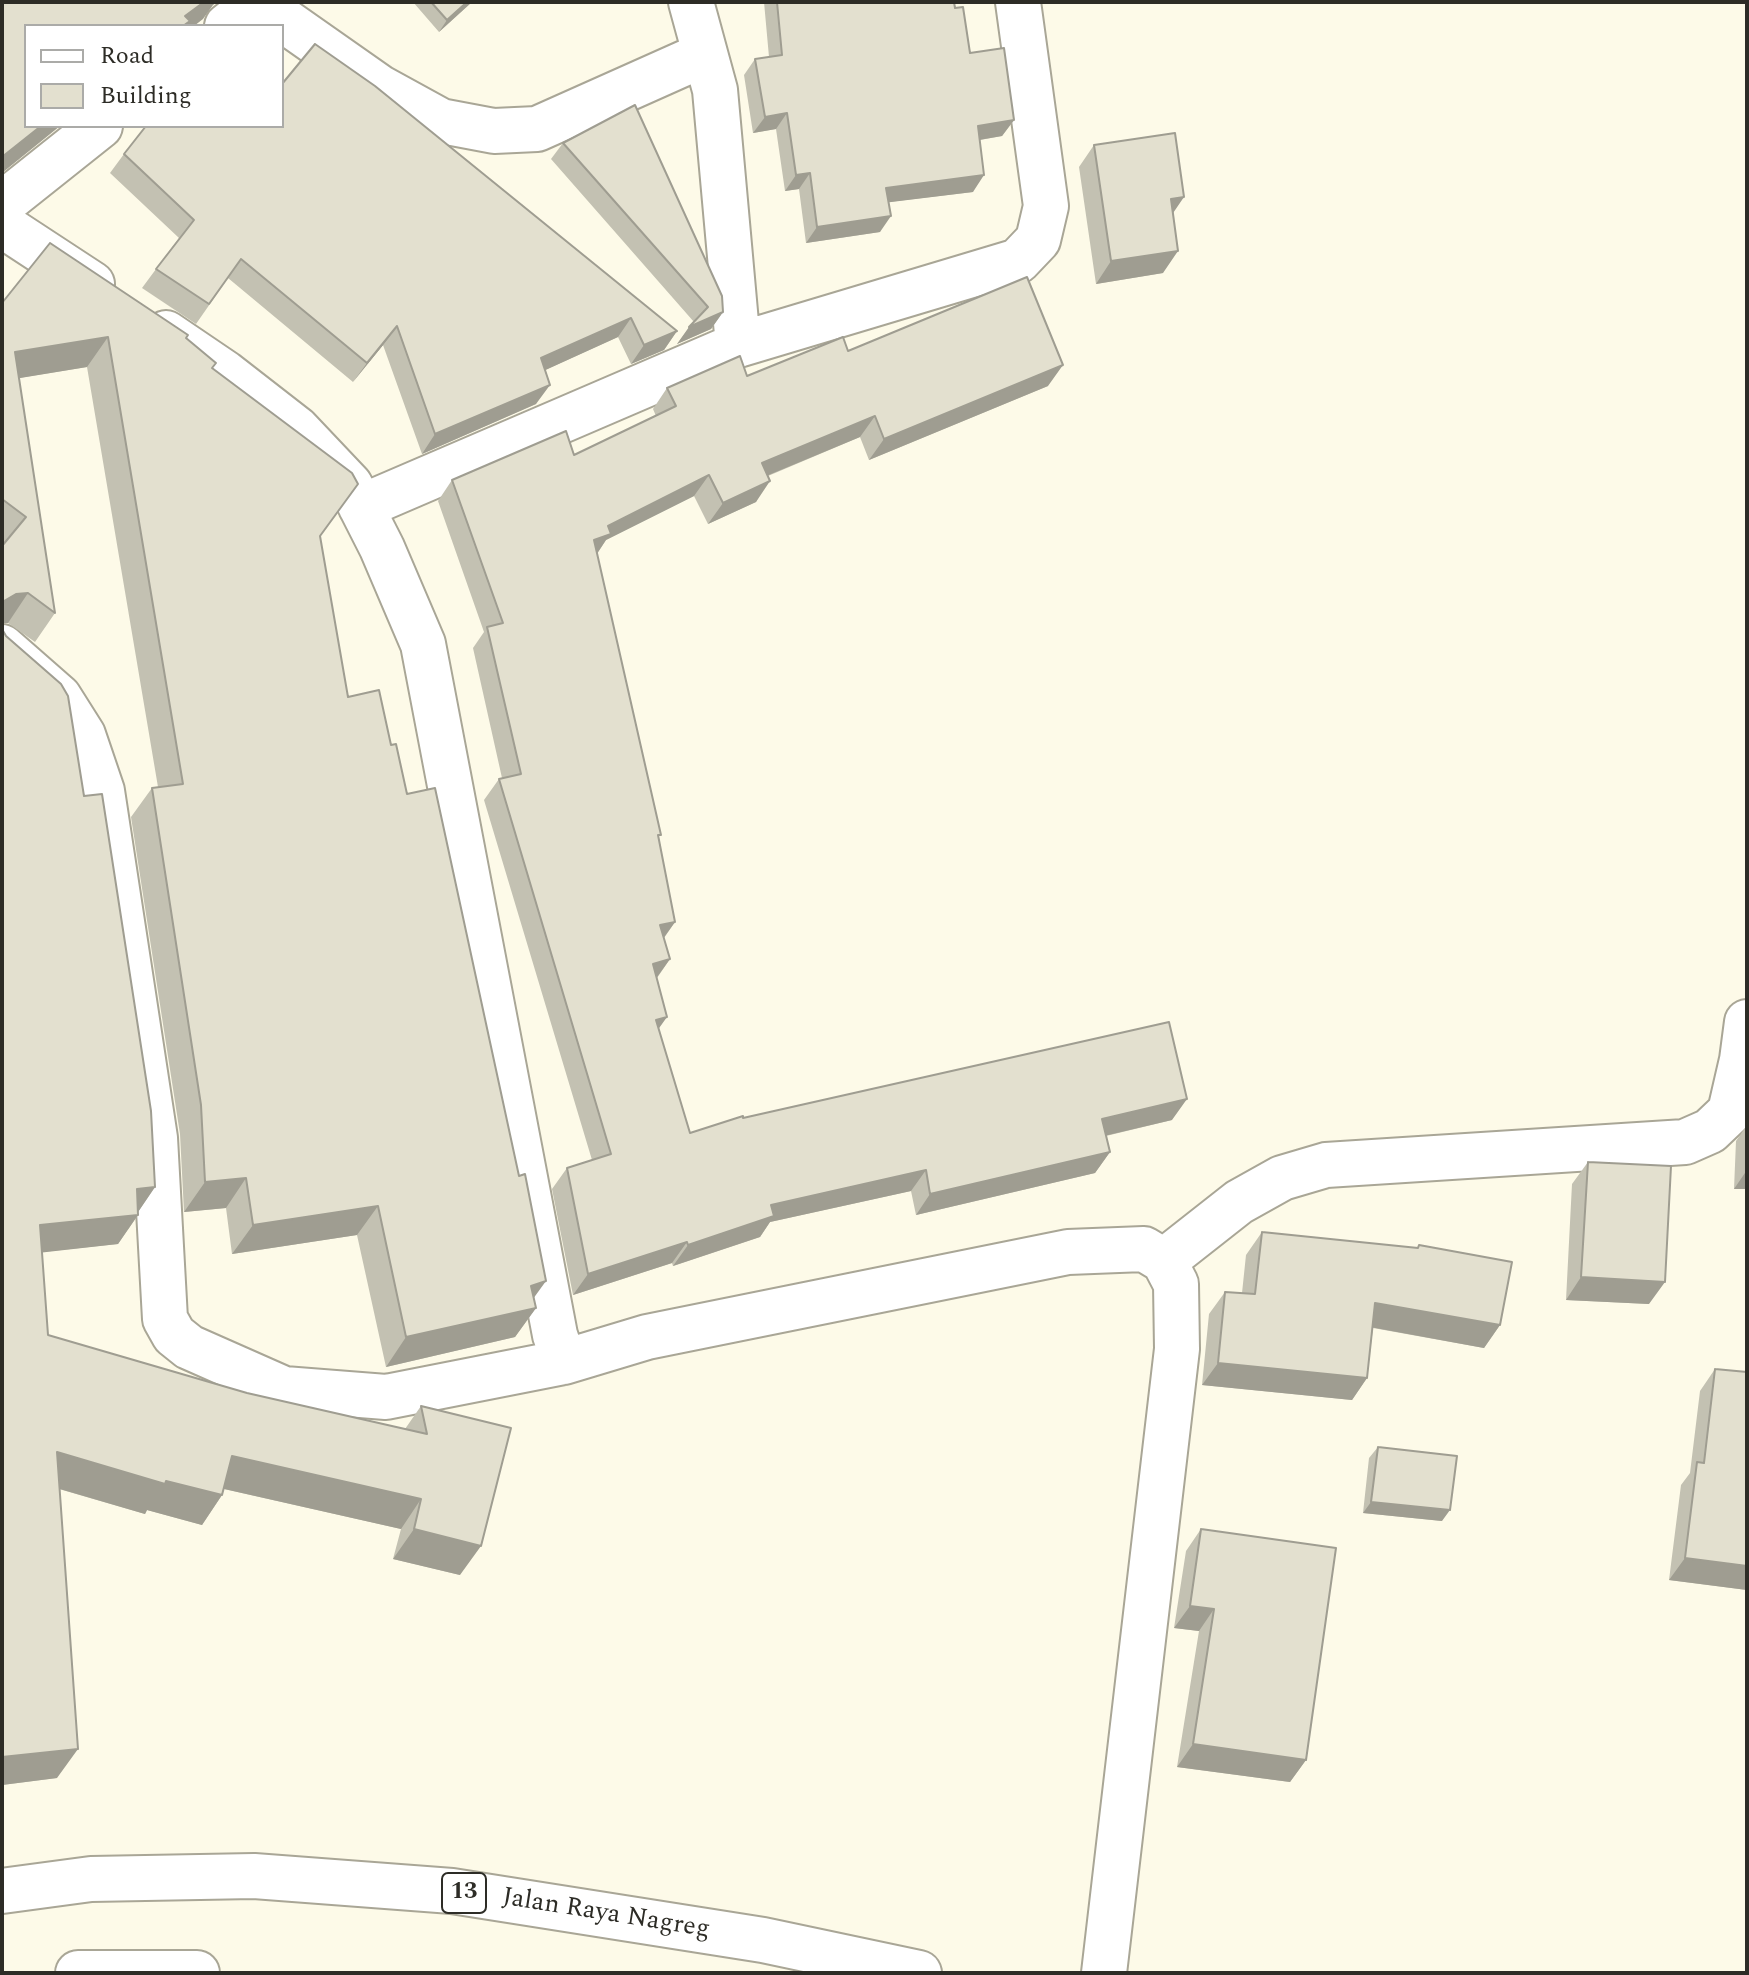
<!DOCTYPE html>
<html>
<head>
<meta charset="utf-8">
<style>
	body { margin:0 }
	#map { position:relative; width:1749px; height:1975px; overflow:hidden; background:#fdfae8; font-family:Spectral,serif }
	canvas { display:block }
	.frame { position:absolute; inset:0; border:4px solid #2d2c26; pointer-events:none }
	.legend { position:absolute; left:24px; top:24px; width:260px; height:104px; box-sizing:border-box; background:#fff; border:2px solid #ababa8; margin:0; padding:10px 14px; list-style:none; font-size:24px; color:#2d2c26 }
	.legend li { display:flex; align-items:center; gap:16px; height:40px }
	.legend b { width:40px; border:2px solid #ababa8 }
</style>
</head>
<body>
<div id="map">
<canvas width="1749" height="1975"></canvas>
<div class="frame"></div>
<ul class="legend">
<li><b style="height:10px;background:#fff"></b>Road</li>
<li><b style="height:22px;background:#e3e0cf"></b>Building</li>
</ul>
</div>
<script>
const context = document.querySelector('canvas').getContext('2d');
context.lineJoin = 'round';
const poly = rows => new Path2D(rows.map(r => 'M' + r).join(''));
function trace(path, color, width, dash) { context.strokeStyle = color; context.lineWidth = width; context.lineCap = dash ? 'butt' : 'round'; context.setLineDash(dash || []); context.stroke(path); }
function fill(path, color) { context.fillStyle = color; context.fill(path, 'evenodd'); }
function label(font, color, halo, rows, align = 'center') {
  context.font = font + ' Spectral,serif'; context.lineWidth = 6; context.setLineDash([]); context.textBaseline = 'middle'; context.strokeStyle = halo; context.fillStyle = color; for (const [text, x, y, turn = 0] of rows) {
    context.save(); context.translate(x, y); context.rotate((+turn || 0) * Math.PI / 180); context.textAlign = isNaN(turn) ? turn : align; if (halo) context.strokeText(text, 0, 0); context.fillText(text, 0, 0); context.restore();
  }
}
const minor = poly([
	[258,2,379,87,441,121,494,131,537,129,705,54],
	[691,2,715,90,738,345],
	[227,26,257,2],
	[2,204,100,126],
	[2,225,92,284],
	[166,333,225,373,297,429,350,485,382,548,423,644,555,1335,564,1362,647,1337,1068,1252,1144,1249,1164,1261,1176,1284,1177,1349,1104,1973],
	[361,507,738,345,1018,261,1038,240,1046,206,1018,2],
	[2,647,59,697,83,735,102,791,155,1138,165,1319,174,1335,189,1347,284,1389,386,1397,564,1362],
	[1164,1261,1239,1202,1282,1178,1326,1165,1685,1142,1710,1131,1730,1112,1742,1060,1747,1022]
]);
const highway = poly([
	[2,1891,91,1879,254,1876,452,1891,763,1940,919,1973],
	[78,1973,197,1973]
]);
trace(minor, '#a9a696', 48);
trace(highway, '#a9a696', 48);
trace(minor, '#fff', 44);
trace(highway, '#fff', 44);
fill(poly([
	[413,2,472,2,439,32],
	[764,2,954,2,970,53,1014,120,1002,136,980,140,973,192,889,202,880,232,806,243,799,189,785,191,776,129,753,133,744,75,755,59,769,57],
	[563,143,723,312,711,329,677,344,694,322,551,159],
	[1094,145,1173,213,1163,273,1096,284,1079,167],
	[124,154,677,331,664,350,631,364,618,337,545,370,536,404,422,454,383,345,353,382,228,278,196,324,142,288,179,238,110,173],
	[2,303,186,338,213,368,320,537,348,697,391,745,407,794,534,1298,536,1308,515,1337,386,1367,357,1235,232,1254,226,1208,184,1212,180,1134,131,817,152,788,158,787,87,367,19,378,55,613,35,642,8,623,2,623],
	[848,351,1048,386,869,460,860,437,768,476,756,502,708,524,694,496,606,540,597,554,659,838,675,922,664,938,670,959,657,978,658,1029,690,1133,743,1118,1172,1120,1106,1136,1110,1152,1095,1173,916,1215,911,1191,770,1222,760,1237,673,1266,672,1263,573,1295,552,1189,567,1168,592,1160,484,800,499,779,502,778,473,648,484,632,438,501,452,480,574,455,656,416,653,409,667,388,747,376],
	[2,629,84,796,155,1187,138,1212,138,1215,118,1244,42,1252,48,1335,247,1393,405,1429,421,1406,460,1575,393,1559,401,1529,224,1489,222,1495,202,1525,147,1510,145,1514,59,1489,57,1778,2,1785],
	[1747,1125,1747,1189,1734,1189,1736,1141],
	[1588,1162,1649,1304,1566,1300,1572,1184],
	[1262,1232,1417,1248,1419,1245,1500,1325,1484,1348,1373,1328,1367,1378,1352,1400,1202,1385,1209,1314,1225,1292,1242,1293,1246,1255],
	[1715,1369,1747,1372,1747,1590,1669,1580,1681,1485,1690,1473,1700,1391],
	[1378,1447,1442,1521,1363,1513,1369,1458],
	[1201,1529,1306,1760,1290,1782,1177,1767,1199,1631,1174,1628,1186,1551]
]), '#c3c1b2');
fill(poly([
	[204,2,217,2,213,5,203,19,194,26,179,26,185,16],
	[467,2,472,2,439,32,447,20],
	[787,113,776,129,753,133,765,117],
	[1014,120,1002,136,967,142,978,126],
	[41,126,60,126,2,173,2,157],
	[810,173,799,189,785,191,796,175],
	[984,175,973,192,875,204,886,188],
	[1184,197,1169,219,1171,199],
	[891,216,880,232,806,243,817,227],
	[1178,251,1163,273,1096,284,1111,261],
	[723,312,711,329,677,344,689,327],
	[631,318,618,337,528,378,541,358],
	[397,326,383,345,353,382,367,363],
	[677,331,664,350,631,364,644,345],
	[108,337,87,367,2,381,15,352],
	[1063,365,1048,386,869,460,884,439],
	[550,385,536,404,422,454,435,434],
	[875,416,860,437,747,484,762,463],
	[709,475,694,496,606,540,596,555,594,540,608,526],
	[770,481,756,502,708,524,723,503],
	[28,593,8,623,2,623,2,604,4,601,16,594],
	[675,922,660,943,660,925],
	[670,959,655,980,653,964],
	[667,1017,652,1038,656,1020],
	[1187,1099,1172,1120,1087,1140,1102,1119],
	[1110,1152,1095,1173,916,1215,930,1194],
	[926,1170,911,1191,770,1222,760,1237,673,1266,688,1245,771,1205],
	[1747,1170,1747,1189,1734,1189],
	[246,1178,226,1208,184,1212,205,1182],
	[155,1187,136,1215,138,1215,118,1244,20,1255,40,1225,137,1189],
	[378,1206,357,1235,232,1254,253,1225],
	[687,1242,672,1263,573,1295,588,1274],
	[1581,1277,1665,1282,1649,1304,1566,1300],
	[546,1281,525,1310,536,1308,515,1337,386,1367,406,1337,531,1286],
	[1375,1303,1500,1325,1484,1348,1359,1325],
	[1218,1363,1367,1378,1352,1400,1202,1385],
	[57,1452,166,1481,222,1495,202,1525,147,1510,145,1514,36,1482],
	[232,1456,421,1499,401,1529,211,1486],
	[1371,1502,1450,1510,1442,1521,1363,1513],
	[414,1529,481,1546,460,1575,393,1559],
	[1685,1558,1747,1566,1747,1590,1669,1580],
	[1190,1606,1214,1609,1199,1631,1174,1628],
	[1193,1744,1306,1760,1290,1782,1177,1767],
	[78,1749,57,1778,2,1785,2,1757]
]), '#9f9d91');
const building = poly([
	[2,2,204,2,185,16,190,21,183,26,26,26,26,126,41,126,2,157,2,2],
	[431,2,467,2,447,20,431,2],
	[777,2,954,2,955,8,963,7,970,53,1004,48,1014,120,978,126,984,175,886,188,891,216,817,227,810,173,796,175,787,113,765,117,755,59,782,55,777,2],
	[315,44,375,86,677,331,644,345,631,318,541,358,550,385,435,434,397,326,367,363,241,259,209,304,156,269,194,220,124,154,146,126,282,126,282,84,315,44],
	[635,105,722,296,723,312,689,327,708,307,563,143,635,105],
	[1175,133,1184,197,1171,199,1178,251,1111,261,1094,145,1175,133],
	[50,243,188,335,186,338,216,363,212,368,352,473,358,484,320,536,348,697,379,690,391,745,396,744,407,794,435,788,519,1176,525,1174,546,1281,531,1286,536,1308,406,1337,378,1206,253,1225,246,1178,205,1182,201,1105,152,788,183,784,108,337,15,352,55,613,28,593,16,594,4,601,2,605,2,546,26,517,2,499,2,303,50,243],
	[1027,277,1063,365,884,439,875,416,762,463,770,481,723,503,709,475,608,526,611,534,594,540,661,835,658,835,675,922,660,925,670,959,653,964,667,1017,656,1020,690,1133,743,1116,743,1118,1169,1022,1187,1099,1102,1119,1110,1152,930,1194,926,1170,771,1205,774,1216,688,1245,687,1242,588,1274,567,1168,611,1154,499,779,521,774,487,627,503,623,452,480,566,431,574,455,676,406,667,388,740,356,747,376,843,337,848,351,1027,277],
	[2,629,6,636,61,684,68,696,84,796,102,794,151,1111,155,1187,137,1189,138,1215,40,1225,48,1335,247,1393,427,1434,421,1406,511,1428,481,1546,414,1529,421,1499,232,1456,222,1495,166,1481,165,1484,57,1452,78,1749,2,1757,2,629],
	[1588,1162,1671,1166,1665,1282,1581,1277,1588,1162],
	[1262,1232,1418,1248,1419,1245,1512,1262,1500,1325,1375,1303,1367,1378,1218,1363,1225,1292,1255,1294,1262,1232],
	[1715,1369,1747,1372,1747,1566,1685,1558,1697,1462,1704,1463,1715,1369],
	[1378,1447,1457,1456,1450,1510,1371,1502,1378,1447],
	[1201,1529,1336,1548,1306,1760,1193,1744,1214,1609,1190,1606,1201,1529]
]);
fill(building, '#e3e0cf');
trace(building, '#9f9d91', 2);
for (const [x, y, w] of [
	[464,1893,44]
]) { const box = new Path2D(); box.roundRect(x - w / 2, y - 20, w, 40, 6); context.fillStyle = '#fff'; context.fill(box); trace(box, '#2d2c26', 2); }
label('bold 24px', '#2d2c26', null, [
	["13",464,1893]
]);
label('26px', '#2d2c26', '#fff', [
	["Jalan Raya Nagreg",606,1915,9]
]);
</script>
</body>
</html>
